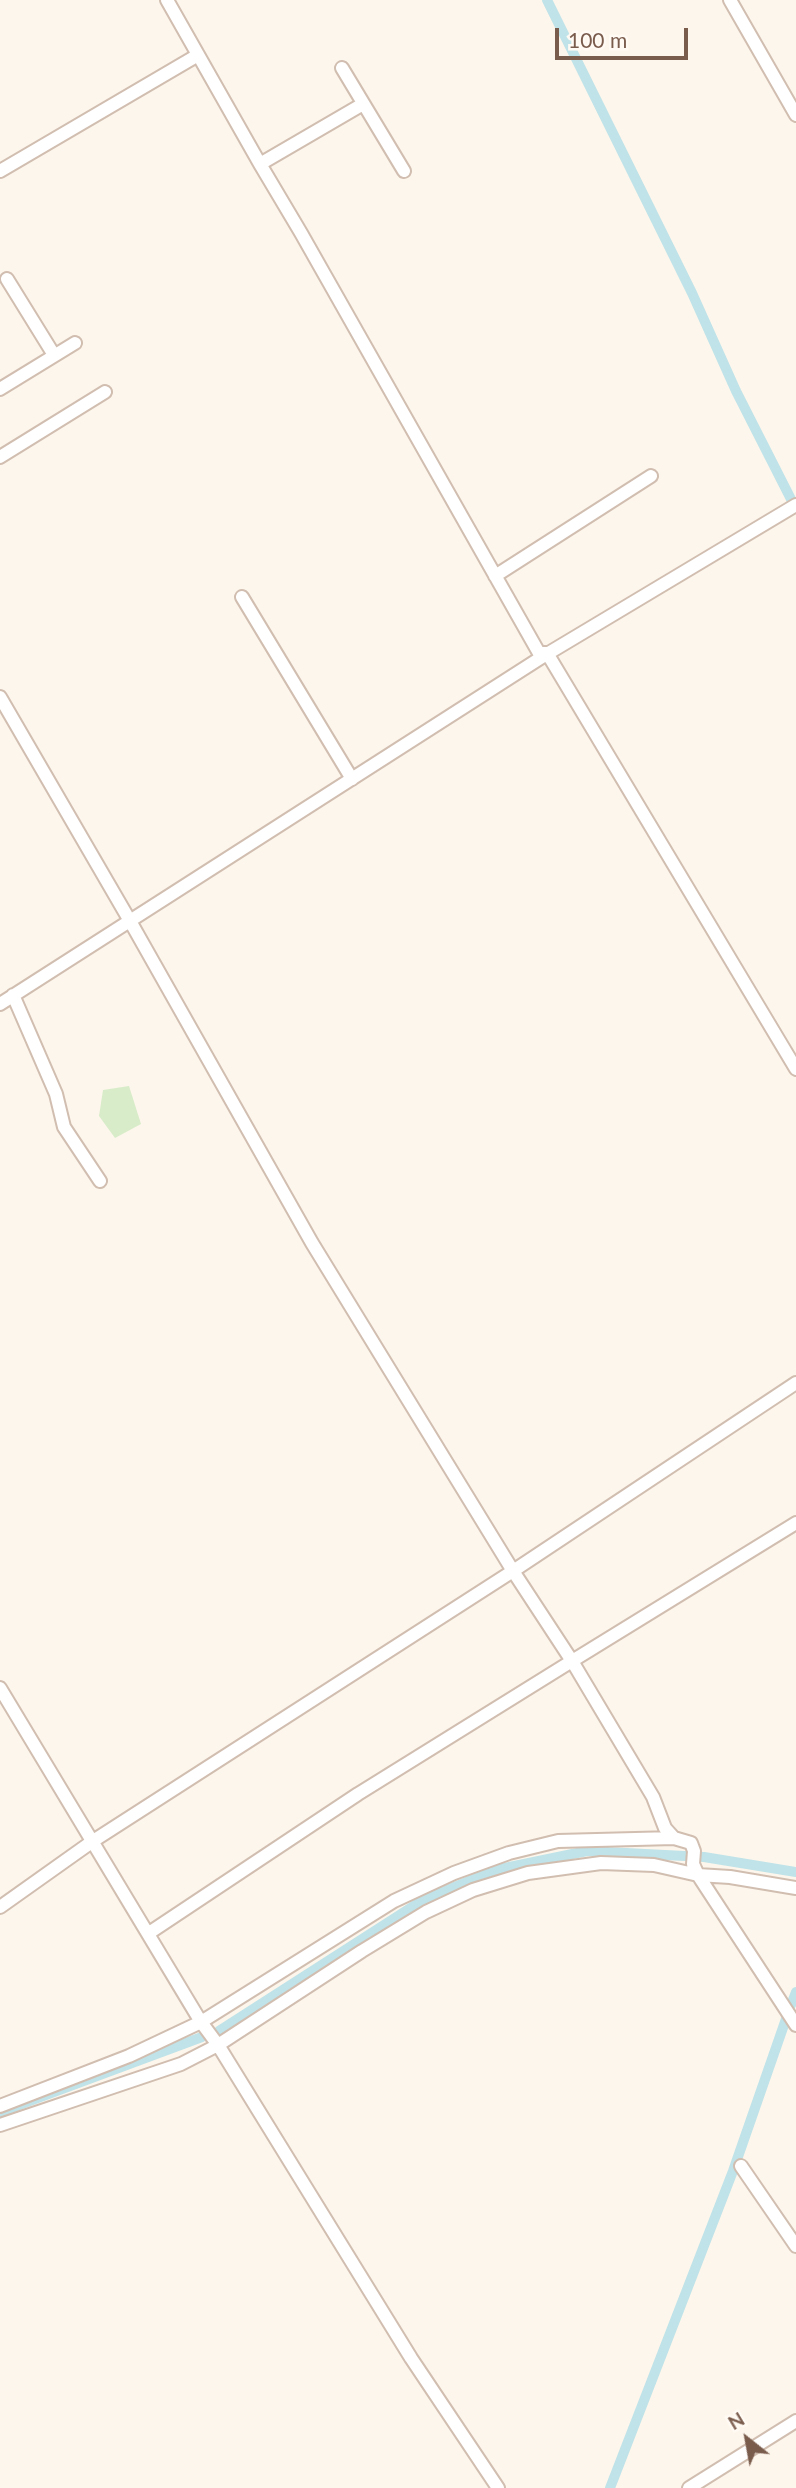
<!DOCTYPE html>
<html>
<head>
<meta charset="utf-8">
<style>
	body { margin:0 }
	#map { position:relative; width:796px; height:2488px; overflow:hidden; background:#fdf6ec; font-family:Lato,sans-serif }
	canvas { display:block }
	.north { position:absolute; left:712px; top:2404px; width:70px; height:70px; -webkit-text-stroke:5px #fffaf3; paint-order:stroke; rotate:329deg; font-size:19px; font-weight:700; line-height:28px; text-align:center; color:#7a5c4d }
	.north::after { content:''; display:block; margin:auto; width:24px; height:32px; background:#7a5c4d; clip-path:polygon(50% 0,100% 100%,50% 72%,0 100%) }
	.scale { position:absolute; left:555px; top:28px; width:133px; height:32px; box-sizing:border-box; border:4px solid #7a5c4d; border-top:0; padding-left:9px; font-size:21px; line-height:24px; white-space:nowrap; color:#7a5c4d; -webkit-text-stroke:5px #fffaf3; paint-order:stroke }
</style>
</head>
<body>
<div id="map">
<canvas width="796" height="2488"></canvas>
<div class="north">N</div>
<div class="scale">100 m</div>
</div>
<script>
const context = document.querySelector('canvas').getContext('2d');
context.lineJoin = 'round';
function fill(path, color) { context.fillStyle = color; context.fill(path, 'evenodd'); }
const poly = rows => new Path2D(rows.map(r => 'M' + r).join(''));
function trace(path, color, width, dash) { context.strokeStyle = color; context.lineWidth = width; context.lineCap = dash ? 'butt' : 'round'; context.setLineDash(dash || []); context.stroke(path); }
fill(poly([
	[129,1086,141,1124,115,1138,99,1116,103,1090]
]), '#d8ecc9');
trace(poly([
	[547,0,692,293,736,391,796,509],
	[791,2005,796,1992],
	[219,2031,423,1900,495,1870,587,1851,704,1857,796,1872],
	[0,2112,202,2037],
	[610,2488,733,2171,786,2019]
]), '#bfe3e8', 10);
const minor = poly([
	[167,0,260,164,301,233,539,653,547,653,796,1069],
	[730,0,796,115],
	[342,68,404,171],
	[260,164,363,104],
	[0,171,198,55],
	[7,279,54,355],
	[0,389,75,343],
	[0,457,105,392],
	[495,576,651,476],
	[242,597,352,779],
	[0,697,130,921,312,1243,513,1571,572,1661,796,1523],
	[13,995,56,1094,64,1127,100,1181],
	[0,1004,542,657,796,505],
	[0,1688,201,2022,218,2045,411,2358,498,2488],
	[0,1907,93,1841,513,1571,796,1383],
	[149,1933,358,1794,572,1661,653,1797,665,1828,674,1838],
	[0,2106,129,2056,201,2022,394,1901,454,1873,509,1853,558,1841,674,1838,691,1843,694,1851,693,1864,698,1875,796,2025],
	[0,2125,181,2064,218,2045,362,1951,426,1912,473,1890,528,1873,601,1863,654,1865,698,1875,730,1877,796,1888],
	[741,2166,796,2246],
	[689,2488,796,2421]
]);
trace(minor, '#d1beb0', 16);
trace(minor, '#fff', 12);
</script>
</body>
</html>
